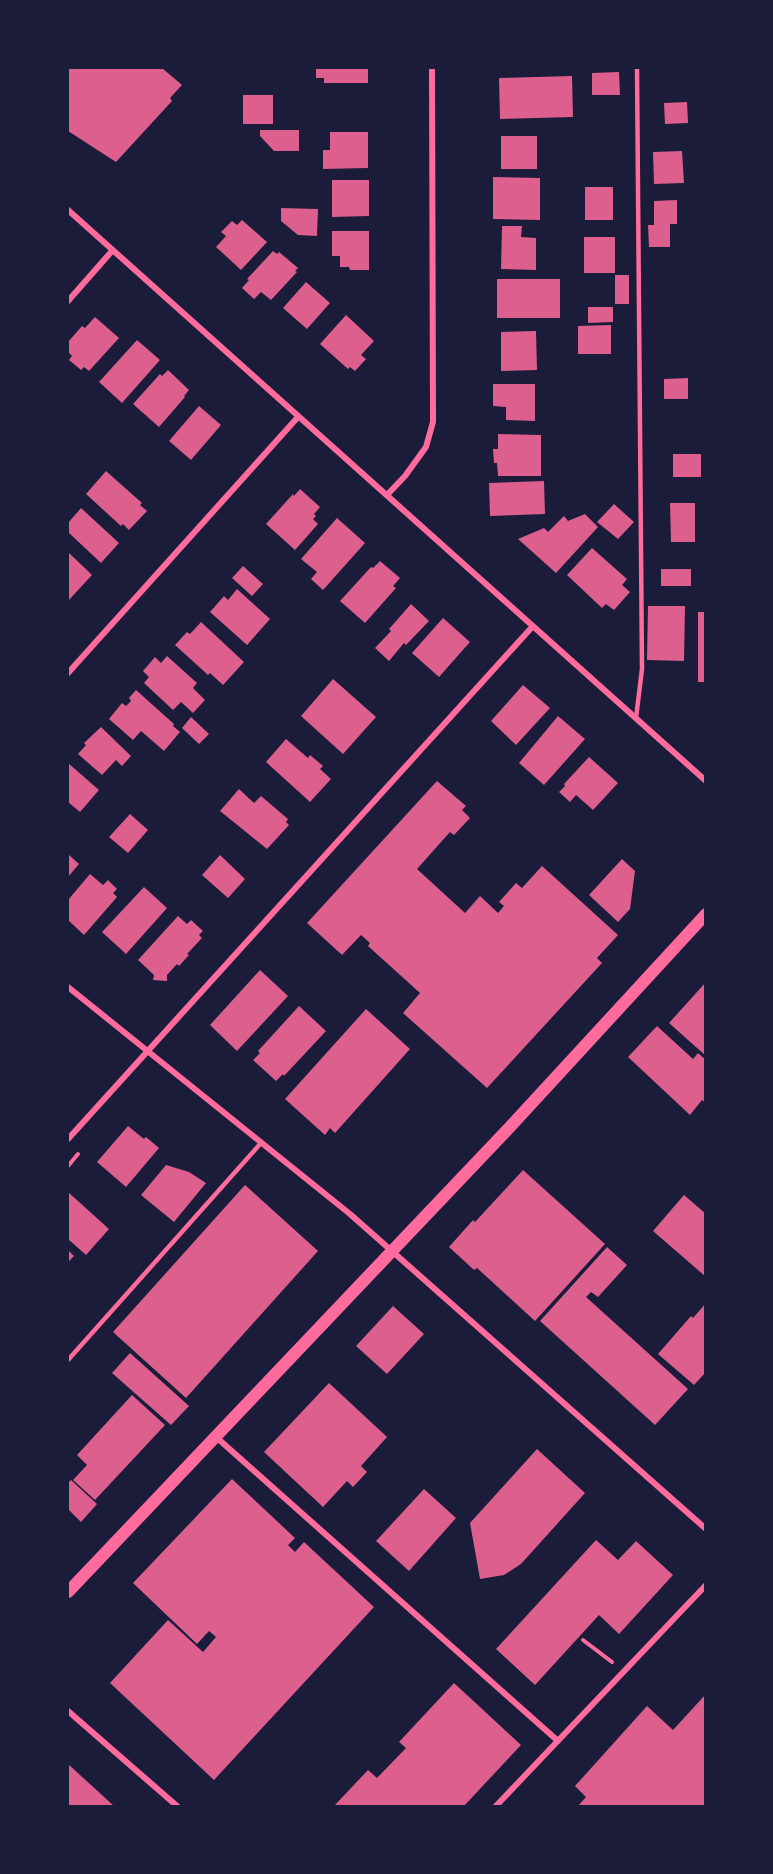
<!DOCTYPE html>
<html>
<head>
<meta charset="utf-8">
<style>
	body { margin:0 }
	#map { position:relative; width:773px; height:1874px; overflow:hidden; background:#1b1b3a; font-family:Figtree,sans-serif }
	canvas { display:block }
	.frame { position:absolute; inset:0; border:69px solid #1b1b3a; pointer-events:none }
</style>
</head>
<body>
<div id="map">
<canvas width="773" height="1874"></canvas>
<div class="frame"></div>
</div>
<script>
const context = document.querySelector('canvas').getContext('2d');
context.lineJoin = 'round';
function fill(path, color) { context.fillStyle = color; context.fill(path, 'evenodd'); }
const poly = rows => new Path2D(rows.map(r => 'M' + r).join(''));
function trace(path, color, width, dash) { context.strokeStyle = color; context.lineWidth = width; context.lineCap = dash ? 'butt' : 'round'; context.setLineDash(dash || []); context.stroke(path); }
fill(poly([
	[68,68,162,68,182,85,170,98,172,101,116,162,68,131],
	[316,68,368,68,368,83,324,83,324,78,316,78],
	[619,72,620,95,592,95,592,73],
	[572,76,573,117,500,119,499,78],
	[243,95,273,95,273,124,243,124],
	[687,102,688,123,665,124,664,103],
	[260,130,299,130,299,151,274,151,260,136],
	[330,132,368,132,368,168,323,169,323,150,330,150],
	[501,136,537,136,537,169,501,169],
	[682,151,684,183,654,184,653,152],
	[493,177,540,178,540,220,493,219],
	[332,180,369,180,369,216,332,217],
	[585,187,613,187,613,220,585,220],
	[677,200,677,224,670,224,670,247,649,247,648,225,654,225,654,201],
	[281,208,318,209,317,236,298,235,281,221],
	[242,220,267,242,241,270,216,247,226,236,221,232,232,221,237,225],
	[502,226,522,226,521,237,536,238,536,270,501,269],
	[332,231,369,231,369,270,350,270,349,267,340,267,340,256,332,256],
	[584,237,615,237,615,273,584,273],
	[273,251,277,254,279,252,298,268,295,271,297,272,271,300,261,292,254,299,242,288,249,280,247,279],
	[615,275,629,275,629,304,615,304],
	[497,279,560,279,560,318,497,318],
	[306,282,330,303,307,329,283,308],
	[588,307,613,307,613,322,588,323],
	[346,315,374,341,361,355,366,359,355,371,350,367,348,369,320,344],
	[95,317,119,338,89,371,84,367,81,370,69,360,72,356,68,352,69,346,68,342,82,326,85,328],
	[611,325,611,354,578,354,578,326],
	[536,331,537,370,501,371,501,332],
	[137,340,160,360,122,403,99,382],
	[168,370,189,390,184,396,185,397,159,427,133,404,160,374,162,376],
	[688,378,688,399,664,399,664,379],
	[493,384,535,384,535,421,506,420,506,407,493,406],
	[199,406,221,425,191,460,169,441],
	[498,434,541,435,541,476,498,476,497,463,494,463,493,449,498,449],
	[673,454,701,454,701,477,673,477],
	[106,471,142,503,140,505,147,511,129,530,123,524,121,526,86,494],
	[544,481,545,514,490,516,489,483],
	[300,489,320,507,314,514,316,516,313,519,318,524,295,550,266,524,293,494,294,496],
	[670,503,695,503,695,542,671,542],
	[614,504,634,522,618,539,597,522],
	[81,508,119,543,101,563,68,532,68,523],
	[585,514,598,527,556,573,518,539,544,528,548,532,564,516,568,521],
	[337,518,365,543,323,590,311,579,317,572,301,559],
	[592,548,627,579,622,585,630,592,614,610,606,604,602,608,567,575],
	[68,552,92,575,68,601],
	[380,561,400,578,393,586,396,588,365,623,340,601,371,567,373,568],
	[243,566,263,584,252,596,232,578],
	[661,569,691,569,691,586,661,586],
	[237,589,270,619,247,645,210,612,224,596,228,600],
	[411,604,429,621,406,645,404,643,389,661,375,648,391,631,389,629],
	[648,606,685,606,684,661,647,660],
	[698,612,706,612,706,682,698,682],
	[443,618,470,642,439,677,412,653],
	[201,622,244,662,223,685,210,673,208,675,175,645,187,632,190,634],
	[167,656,197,683,193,688,205,700,193,713,181,702,173,710,144,683,149,677,143,671,155,657,161,663],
	[333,679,376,717,343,754,301,716],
	[523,685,550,708,516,745,491,721],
	[136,690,174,724,173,726,180,732,164,751,141,731,133,740,109,719,122,703,126,706,131,701,129,698],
	[558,716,585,739,544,785,519,763],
	[191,717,209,734,199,744,182,728],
	[101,727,131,756,122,766,116,760,102,775,78,754,86,745,84,743],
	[286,739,308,758,310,755,323,766,320,769,331,779,310,802,266,762],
	[589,757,618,783,593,810,576,795,570,802,559,792,565,786,564,784],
	[68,763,99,790,80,812,68,802],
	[437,781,466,806,462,810,470,818,454,835,450,832,417,869,465,913,480,896,498,913,504,906,499,902,516,883,522,888,542,866,618,935,597,958,602,963,487,1088,403,1013,420,993,368,946,370,943,361,935,342,955,307,923],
	[239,789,254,803,261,796,288,819,286,822,289,825,267,849,220,811],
	[130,814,148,830,128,853,109,837],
	[68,854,79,864,68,877],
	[220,855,245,879,228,898,202,875],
	[622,859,635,871,630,909,618,922,589,895],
	[90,874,103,885,108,880,117,889,113,893,117,897,84,935,68,920,68,900],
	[144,887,167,908,126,954,102,932],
	[178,916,187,924,191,920,203,931,199,935,202,938,187,954,189,955,179,966,177,964,167,975,167,981,153,980,154,975,138,960],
	[260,970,288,996,237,1051,210,1025],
	[706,982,706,1056,669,1023],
	[299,1006,326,1031,284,1076,283,1074,276,1081,253,1060,260,1053,258,1051],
	[366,1009,410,1049,335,1133,330,1128,325,1135,285,1099],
	[657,1026,693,1059,698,1053,706,1060,706,1103,702,1100,690,1115,628,1057],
	[128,1126,144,1139,146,1137,159,1148,126,1187,97,1162],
	[166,1165,189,1172,206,1183,174,1222,141,1195],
	[523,1170,605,1244,535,1321,477,1268,474,1270,449,1247,473,1220,475,1222],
	[245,1185,318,1251,186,1398,113,1332],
	[68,1192,109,1229,86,1255,68,1239],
	[684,1195,706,1214,706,1277,653,1231],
	[607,1247,627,1265,598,1297,591,1292,586,1297,688,1389,655,1425,540,1321],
	[68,1250,74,1256,68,1262],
	[706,1303,706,1372,694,1385,658,1354,691,1316,693,1318],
	[393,1306,424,1334,387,1374,356,1346],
	[130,1353,189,1406,171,1425,112,1373],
	[329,1383,387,1437,361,1466,367,1472,353,1487,347,1481,323,1507,264,1452],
	[132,1395,165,1425,95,1500,73,1480,87,1465,77,1455],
	[537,1449,585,1493,521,1564,504,1575,480,1579,470,1523],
	[232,1479,295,1538,288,1545,295,1552,304,1542,374,1607,214,1780,110,1683,168,1620,203,1652,216,1637,209,1631,197,1644,133,1583],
	[71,1480,97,1504,81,1522,68,1509,68,1483],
	[424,1489,456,1518,409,1571,376,1541],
	[596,1540,618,1560,636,1541,673,1575,619,1634,599,1615,535,1685,496,1649],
	[454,1683,521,1745,464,1806,334,1806,368,1770,377,1778,406,1748,399,1742],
	[706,1694,706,1806,578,1806,586,1797,575,1786,647,1706,673,1730],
	[68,1764,114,1806,68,1806]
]), '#dd5f8e');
trace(poly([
	[68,1166,78,1154],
	[583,1640,612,1662]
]), '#ff6b9d', 4);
trace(poly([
	[636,718,642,669,637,68],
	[68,1360,261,1143]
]), '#ff6b9d', 4.5);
trace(poly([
	[68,210,706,781],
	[68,301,112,251],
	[387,495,405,476,426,447,433,422,432,68],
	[68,673,298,417],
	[68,987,350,1214,706,1529],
	[68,1139,533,626],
	[216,1437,558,1741],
	[68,1711,177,1806],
	[496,1806,706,1585]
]), '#ff6b9d', 6);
trace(poly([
	[68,1592,509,1128,706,914]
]), '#ff6b9d', 12);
</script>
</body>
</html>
